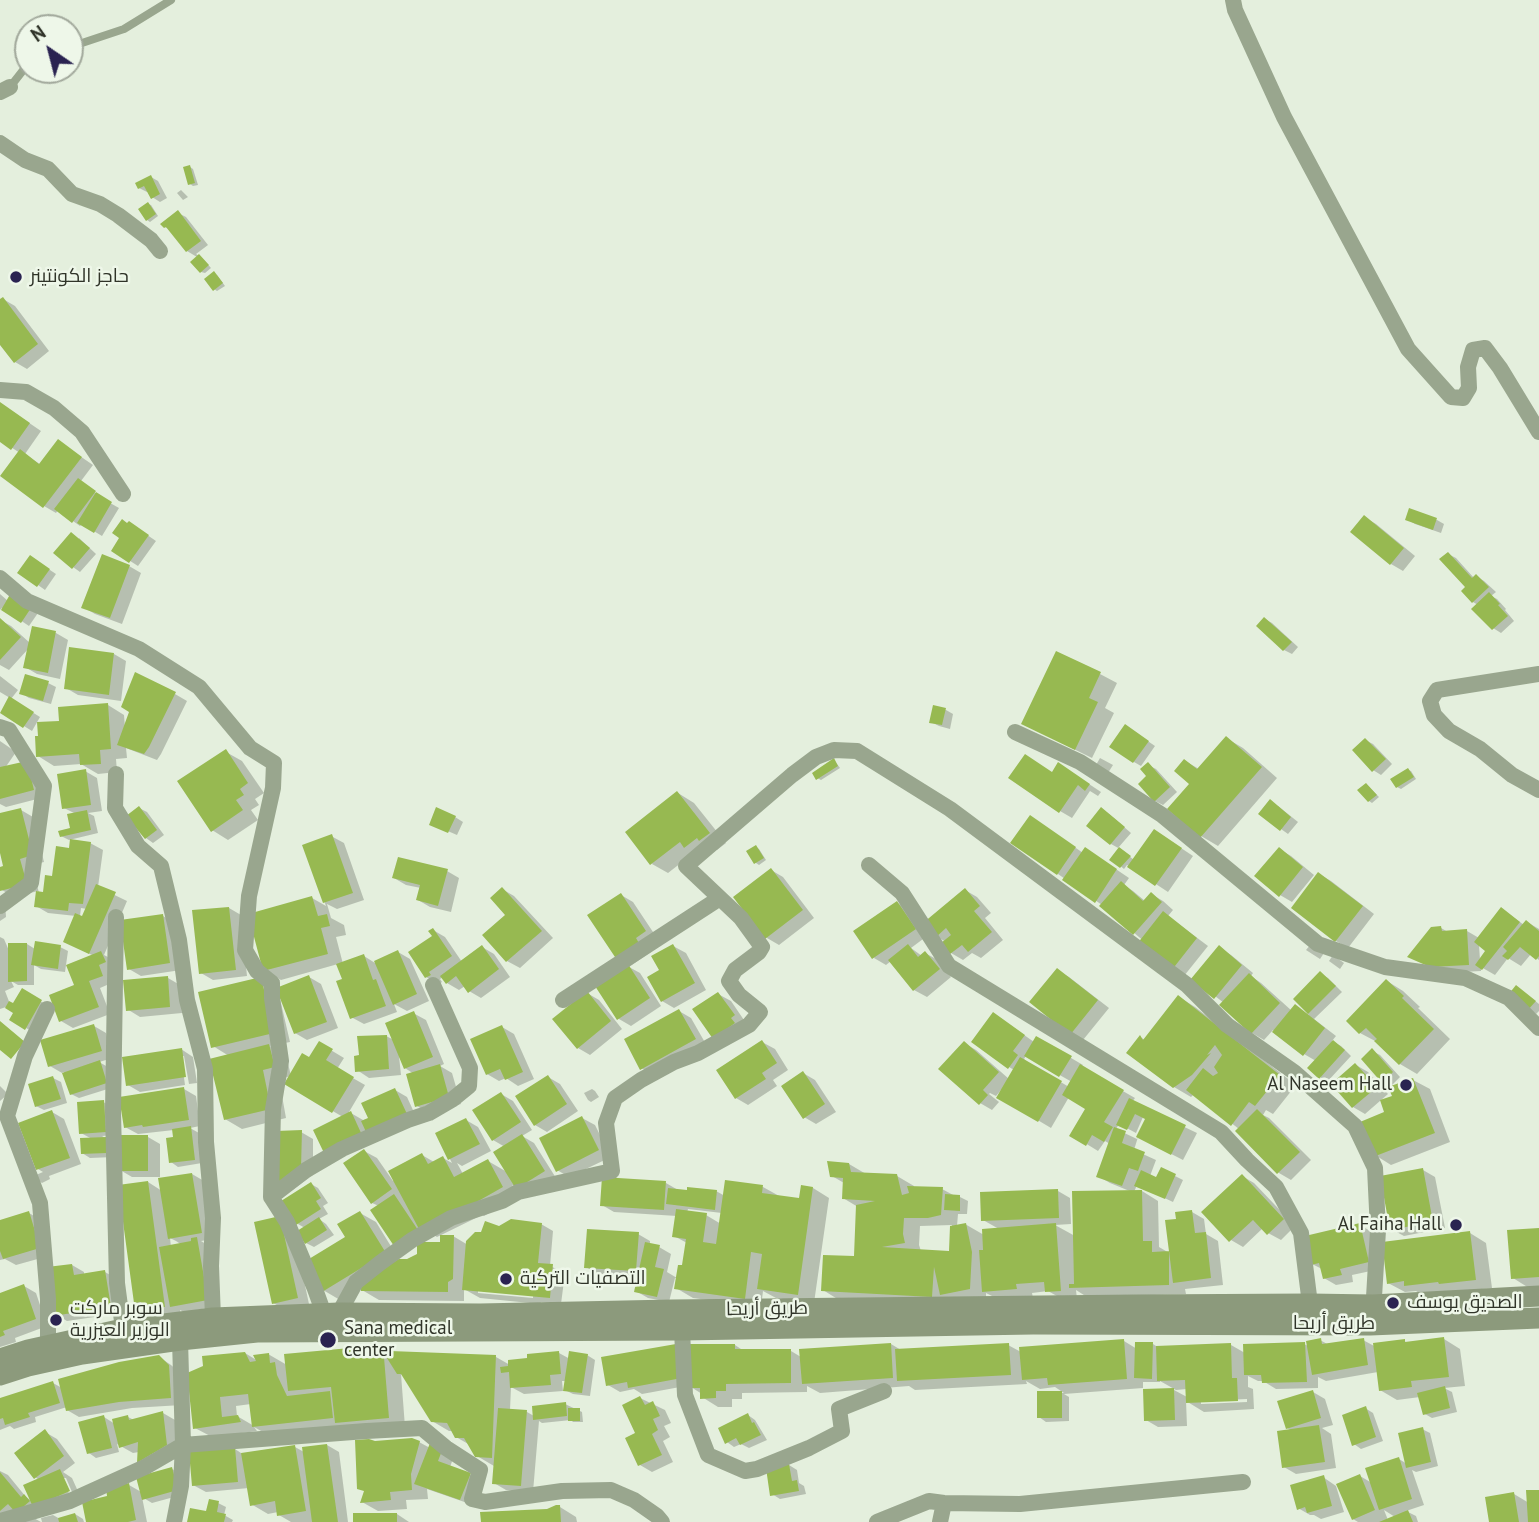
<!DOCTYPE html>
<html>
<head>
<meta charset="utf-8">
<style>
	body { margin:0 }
	#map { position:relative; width:1539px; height:1522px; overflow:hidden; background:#e4efdd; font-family:"PT Sans",sans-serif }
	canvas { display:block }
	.north { position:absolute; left:14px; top:14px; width:70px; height:70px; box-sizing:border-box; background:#eef7e9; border:2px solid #a2a99c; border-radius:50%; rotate:325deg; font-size:19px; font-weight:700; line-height:28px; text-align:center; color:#303429 }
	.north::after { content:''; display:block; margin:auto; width:24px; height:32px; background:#2a2351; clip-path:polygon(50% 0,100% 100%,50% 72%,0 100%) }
</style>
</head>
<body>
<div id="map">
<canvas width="1539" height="1522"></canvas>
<div class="north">N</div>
</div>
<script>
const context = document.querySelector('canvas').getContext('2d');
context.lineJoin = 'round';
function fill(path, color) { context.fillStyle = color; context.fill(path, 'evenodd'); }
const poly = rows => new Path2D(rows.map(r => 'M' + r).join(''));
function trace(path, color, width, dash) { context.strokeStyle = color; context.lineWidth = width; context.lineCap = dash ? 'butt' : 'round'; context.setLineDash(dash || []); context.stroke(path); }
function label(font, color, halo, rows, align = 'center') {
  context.font = font + ' "PT Sans",Cairo,sans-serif'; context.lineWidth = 5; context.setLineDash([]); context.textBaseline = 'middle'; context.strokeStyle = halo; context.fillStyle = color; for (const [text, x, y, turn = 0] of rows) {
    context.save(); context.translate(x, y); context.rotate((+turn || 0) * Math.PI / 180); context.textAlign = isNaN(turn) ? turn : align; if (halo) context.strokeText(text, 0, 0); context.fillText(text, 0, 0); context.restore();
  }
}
fill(poly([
	[190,167,193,169,198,185,193,186,190,184],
	[151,177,158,181,167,198,160,202,152,197,149,191,147,192,139,188],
	[181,190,188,197,183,200,177,193],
	[148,204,151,205,158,216,150,222,147,220],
	[178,213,186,217,208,245,196,254,202,258,211,268,205,273,201,272,197,257,187,251,171,230,165,227],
	[217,275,225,286,217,291,214,289],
	[3,299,15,306,49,351,27,369,15,362,0,342,0,301],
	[0,403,41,431,25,454,41,465,58,441,93,465,81,481,103,499,119,508,102,536,82,524,80,526,73,521,58,510,56,513,44,506,20,453,0,440],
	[1410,510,1437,520,1444,524,1441,533,1415,524,1407,519],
	[1364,517,1376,524,1415,556,1403,571,1391,564,1352,532],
	[137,528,156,541,138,566,113,550],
	[79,538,96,554,80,572,73,567],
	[1448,554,1456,558,1474,578,1476,576,1484,581,1496,592,1491,596,1497,599,1506,609,1505,610,1514,621,1501,633,1493,628,1478,605,1473,602,1467,587],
	[38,562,56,574,45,590,38,585],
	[129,566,141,573,122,624,95,614,83,607],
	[0,594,8,601,40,610,29,626,2,608,0,610],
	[1265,619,1272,623,1298,647,1292,654,1284,650],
	[0,620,11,626,30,643,33,628,56,633,68,640,60,679,37,674,25,667,29,648,9,670,0,665],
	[114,654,126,661,121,701,78,695,66,688],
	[1100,674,1117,683,1105,708,1114,713,1092,758,1023,724],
	[0,676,18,690,11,699,40,717,32,731,1,712,10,698,0,692],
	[48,683,56,687,51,704,29,698,21,693],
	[175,694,187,701,161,754,157,760,126,748,127,758,116,759,117,772,98,774,81,764,54,766,38,756,60,722,108,705,124,715,125,728],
	[935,707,946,710,953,714,950,729,939,726,931,722],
	[1133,731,1155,746,1141,766,1134,762],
	[1226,738,1243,748,1277,778,1218,846,1201,836,1191,783,1185,761,1199,769],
	[1365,740,1373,744,1392,764,1381,775,1373,770],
	[0,741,16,752,5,768,26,762,45,797,6,807,0,804],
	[226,752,242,761,264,793,255,799,259,805,251,810,258,820,228,840,212,830],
	[1100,758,1113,765,1108,773,1096,765],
	[834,760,840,768,821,780,817,778],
	[1148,765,1156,769,1177,792,1163,805,1155,801,1149,776],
	[1408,770,1411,771,1416,779,1401,789,1397,787],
	[85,771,97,778,102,811,88,813,94,816,98,833,69,840,61,836,72,829,76,814,64,808],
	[1071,772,1101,792,1098,796,1090,791,1072,818,1060,811],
	[1367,785,1379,797,1372,803,1369,801],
	[678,793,694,803,726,843,717,850,695,852,668,873,652,864],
	[1278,806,1298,822,1288,834,1281,829],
	[139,808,147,812,164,835,153,843,146,838],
	[21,810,33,817,44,862,32,865,39,893,44,894,70,850,90,843,103,850,98,887,127,901,104,955,114,960,114,982,100,988,110,1014,73,1028,61,1021,77,986,94,956,65,942,76,916,48,913,36,906,38,891,14,897,2,890,0,882,0,868,5,867,0,846,0,815],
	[81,908,87,909,79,924],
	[1109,814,1131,833,1118,848,1123,851,1134,860,1166,838,1193,856,1168,892,1127,865,1124,869,1112,859,1120,849,1111,844],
	[455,817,463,822,457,835,436,826],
	[1042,824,1083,853,1098,857,1129,878,1124,885,1133,891,1145,901,1151,894,1163,901,1173,910,1168,916,1208,946,1184,976,1102,905,1058,874],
	[331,836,344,843,364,900,337,909,327,904,331,918,344,925,346,935,336,937,343,964,364,956,375,963,398,952,410,959,429,1001,407,1011,394,1004,397,1012,364,1024,351,1017,344,980,338,964,281,980,264,970,312,898,326,906,304,846],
	[756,847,759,849,766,860,759,865,756,863],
	[1279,849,1291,856,1314,875,1292,902,1280,895],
	[771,870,783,877,814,918,779,945,767,938,736,897],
	[447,871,459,878,451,912,430,907,418,900,421,888,406,885,394,878],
	[1319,874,1331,881,1374,914,1348,948,1336,941],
	[502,889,514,896,553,938,520,968,507,961,484,935,507,915],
	[965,890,977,897,991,913,985,918,1003,940,981,958,972,953,963,960,951,953,946,942,936,936],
	[621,895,633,902,657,938,647,945,651,952,629,967,640,973,661,1006,631,1026,619,1019,597,986,630,965],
	[0,899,5,902,6,917,0,921],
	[897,903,910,910,927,936,911,948,922,956,925,953,938,960,951,977,927,997,914,990,891,961,886,965,874,958],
	[229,908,241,915,247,976,213,980,201,973],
	[1502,909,1524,925,1527,922,1539,929,1539,960,1531,954,1521,966,1508,958,1495,975,1481,967,1481,971,1444,973,1410,957,1441,928,1448,932,1467,931,1479,938],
	[1479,945,1488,951,1480,960],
	[163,916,175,923,181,970,141,976,129,969],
	[433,930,445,937,462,962,482,947,494,954,510,977,481,998,469,991,465,986,459,990,447,983,443,977,440,979,442,982,439,984,426,977,434,936],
	[0,937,4,939,10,953,27,944,35,949,60,947,68,951,65,972,41,969,34,965,34,985,18,985,11,981,14,987,5,991,10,1004,14,1006,22,991,49,1006,33,1032,12,1020,16,1013,6,1007,0,1009],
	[1311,944,1324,953,1320,959,1306,950],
	[673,946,686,953,706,990,674,1008,662,1001,662,971],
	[1219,948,1231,955,1253,973,1251,976,1261,983,1292,1011,1295,1007,1309,1015,1295,999,1321,974,1328,978,1342,992,1314,1019,1336,1036,1332,1041,1341,1046,1351,1056,1327,1082,1320,1077,1316,1061,1304,1054,1273,1030,1264,1040,1252,1033,1224,1003,1193,979],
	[1333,955,1344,963,1340,969,1329,961],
	[1057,970,1069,977,1109,1008,1083,1040,1071,1033],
	[309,977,321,984,338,1028,307,1040,295,1033,282,998,280,999,290,1042,270,1046,286,1055,291,1076,310,1059,319,1043,344,1058,337,1069,365,1085,349,1112,363,1120,370,1119,395,1090,407,1097,418,1121,338,1159,343,1117,286,1084,291,1076,279,1079,286,1118,242,1129,225,1119,229,1056,213,1046,261,979,278,989],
	[168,978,180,985,182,1013,140,1017,127,1009],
	[1387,981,1403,991,1420,1007,1418,1008,1450,1039,1417,1074,1400,1064,1377,1042,1360,1033,1348,1021],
	[1524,992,1539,1004,1539,1011,1536,1014,1510,995],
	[587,993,599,1000,622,1029,590,1055,578,1048],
	[718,994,731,1001,746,1023,726,1045],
	[1179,997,1195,1007,1296,1085,1273,1114,1266,1110,1263,1115,1269,1118,1311,1160,1291,1180,1279,1173,1237,1131,1239,1129,1194,1094,1191,1097,1174,1087,1140,1037,1145,1040],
	[679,1011,691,1018,707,1046,654,1075,641,1068],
	[413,1013,426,1020,444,1064,440,1066,452,1073,461,1104,429,1113,417,1106,414,1074,405,1068,399,1056,401,1075,369,1078,357,1070,386,1036,394,1040],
	[1006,1022,1034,1042,1037,1038,1083,1065,1081,1067,1135,1098,1132,1102,1197,1133,1183,1160,1138,1137,1134,1150,1156,1160,1150,1176,1157,1179,1161,1169,1183,1180,1173,1202,1137,1185,1134,1192,1142,1191,1158,1201,1159,1247,1171,1254,1178,1221,1192,1212,1204,1219,1206,1234,1218,1241,1223,1285,1185,1289,1186,1294,1087,1297,1076,1290,1077,1299,1064,1300,1048,1291,1032,1293,1033,1298,1000,1300,986,1293,986,1297,839,1300,823,1290,855,1258,858,1207,843,1198,844,1183,832,1176,849,1164,866,1174,897,1176,914,1186,914,1188,942,1189,955,1196,960,1197,968,1201,967,1214,958,1214,957,1226,965,1224,984,1235,999,1229,983,1220,1058,1191,1070,1198,1071,1224,1055,1225,1075,1236,1132,1192,1110,1183,1098,1176,1110,1144,1105,1141,1098,1151,1072,1135,1088,1108,1069,1097,1051,1128,999,1097,1002,1091,1001,1090,996,1096,990,1093,989,1094,999,1102,992,1110,980,1103,964,1043,976,1050,1009,1079,1014,1070,1009,1067],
	[1026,1056,1072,1082,1069,1087,1029,1063,1024,1059],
	[1143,1117,1147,1119,1137,1139,1116,1129,1119,1124,1136,1133],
	[952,1225,951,1253,921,1251,919,1245,920,1226],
	[94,1026,106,1033,113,1058,99,1062,108,1067,114,1087,79,1098,71,1094,64,1072,62,1073,50,1066],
	[502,1027,514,1034,534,1079,518,1086,506,1078,499,1081,487,1074],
	[762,1042,775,1049,788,1070,773,1080,777,1086,748,1105,736,1098],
	[181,1049,193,1057,197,1083,189,1084,184,1056,181,1056,185,1085,140,1092,128,1085],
	[1372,1051,1380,1055,1400,1077,1391,1086,1383,1081],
	[1356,1065,1368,1072,1388,1094,1365,1114,1353,1107,1333,1085],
	[803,1073,815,1080,836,1112,816,1124,804,1117],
	[548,1077,560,1084,578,1111,547,1132,535,1125],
	[53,1078,61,1082,67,1103,44,1110,36,1106],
	[1413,1080,1430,1089,1450,1142,1391,1165,1375,1155,1387,1113,1394,1097],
	[0,1086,8,1094,0,1101],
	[184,1089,196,1096,200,1126,190,1128,199,1133,202,1163,178,1167,171,1162,175,1139,174,1130,138,1134,125,1127],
	[592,1089,595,1091,599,1097,591,1102,588,1100,584,1093],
	[501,1094,513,1101,532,1130,522,1136,534,1143,556,1178,529,1195,512,1185,519,1197,484,1216,482,1215,437,1237,424,1229,420,1244,442,1244,453,1236,468,1245,499,1228,541,1224,553,1231,550,1266,565,1273,561,1304,541,1302,540,1304,480,1298,464,1289,464,1301,379,1300,362,1290,363,1286,340,1300,323,1290,360,1213,376,1222,400,1261,408,1261,418,1255,418,1245,379,1206,372,1203,364,1151,377,1158,393,1181,422,1155,434,1162,443,1158,452,1163,437,1134,466,1120,478,1127,491,1151,462,1166,457,1163,463,1174,488,1161,507,1172,505,1147,493,1140],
	[478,1290,533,1295,533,1298,478,1293],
	[103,1102,111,1106,113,1135,102,1136,114,1143,114,1157,90,1158,82,1153,92,1139,81,1133],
	[52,1112,64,1119,81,1164,49,1176,50,1179,42,1183,39,1181,36,1175,43,1172,38,1169],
	[582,1118,595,1125,611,1157,569,1177,557,1170],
	[301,1132,313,1139,313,1175,291,1191],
	[148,1137,160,1144,160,1180,160,1177,132,1177,120,1170],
	[1423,1170,1435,1177,1445,1228,1404,1236,1391,1229],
	[192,1174,204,1181,214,1239,201,1241,209,1246,220,1306,184,1312,180,1310,181,1316,160,1319,135,1302,148,1182,162,1191],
	[170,1238,176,1241,182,1245,171,1247],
	[1242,1176,1254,1183,1295,1226,1281,1240,1268,1233,1263,1228,1243,1247,1231,1240],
	[727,1182,763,1187,781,1197,801,1200,803,1187,813,1188,829,1198,814,1303,776,1298,763,1291,761,1307,693,1298,676,1288,683,1267,687,1243,674,1236,677,1216,614,1212,602,1205,666,1183,678,1190,716,1191,725,1196],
	[688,1209,722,1213,721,1224,706,1215,687,1213],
	[311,1184,318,1188,328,1203,323,1206,328,1214,319,1219,326,1224,334,1235,314,1247,306,1243,305,1228,298,1224],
	[29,1213,41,1220,52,1255,16,1265,5,1259,0,1260,0,1222],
	[256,1223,292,1225,309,1304,286,1310,273,1303],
	[1360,1225,1372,1232,1380,1269,1352,1275,1353,1282,1336,1285,1324,1278,1322,1269,1312,1264],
	[1539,1230,1539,1287,1529,1288,1513,1278],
	[1470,1233,1486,1243,1492,1288,1422,1295,1416,1291,1405,1292,1388,1283],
	[638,1234,650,1241,650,1245,659,1247,671,1254,667,1272,677,1278,675,1278,669,1302,648,1298,636,1291,639,1276,598,1274,586,1267],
	[72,1265,84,1272,84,1275,105,1272,117,1279,122,1313,67,1321,55,1314],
	[24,1286,36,1293,47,1326,15,1338,16,1342,0,1347,0,1294],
	[1444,1339,1460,1349,1465,1386,1444,1388,1452,1392,1457,1412,1432,1418,1425,1414,1420,1397,1397,1400,1380,1390,1378,1372,1326,1381,1318,1377,1318,1388,1276,1389,1263,1381,1258,1381,1248,1376,1248,1387,1253,1389,1254,1409,1204,1412,1186,1401,1187,1426,1158,1427,1146,1420,1174,1390,1187,1397,1187,1389,1176,1390,1160,1381,1160,1382,1143,1382,1143,1388,1064,1394,1069,1397,1069,1421,1046,1422,1039,1417,1038,1393,1064,1393,1055,1387,1040,1389,1026,1381,1027,1384,915,1390,909,1386,820,1393,807,1386,807,1392,742,1393,742,1399,732,1399,732,1407,718,1407,702,1397,702,1394,691,1387,691,1385,642,1394,634,1389,620,1392,608,1385,735,1345,744,1351,791,1351,801,1357,891,1344,901,1350,1008,1345,1021,1352,1124,1341,1137,1349,1153,1344,1159,1348,1231,1345,1245,1353,1304,1344,1308,1346,1320,1340,1329,1345,1363,1340,1376,1347,1404,1341,1408,1343],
	[1247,1399,1247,1402,1201,1404,1201,1401],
	[382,1347,394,1353,496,1357,510,1365,559,1353,570,1359,587,1355,595,1360,590,1396,573,1394,565,1390,566,1381,562,1381,563,1391,524,1394,511,1387,510,1410,527,1412,534,1416,565,1404,582,1412,583,1422,573,1422,571,1420,542,1423,539,1421,533,1492,506,1490,494,1483,494,1466,477,1456,470,1445,456,1437,453,1431,449,1431,432,1421,405,1377,401,1374,405,1427,270,1436,254,1427,257,1431,212,1437,195,1428,245,1353,258,1361,268,1354,287,1365],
	[251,1404,254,1426,237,1416,236,1406],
	[159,1357,171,1365,180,1373,182,1405,132,1408,79,1417,67,1410,67,1407,35,1417,36,1422,14,1429,10,1426,0,1430,0,1400,53,1383,62,1388],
	[1313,1392,1325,1399,1333,1425,1322,1428,1331,1434,1336,1468,1296,1474,1284,1467,1292,1431,1287,1428],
	[640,1398,665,1410,671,1423,664,1426,670,1437,663,1441,673,1462,652,1472,640,1465,638,1434],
	[1365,1408,1373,1413,1383,1441,1361,1449,1354,1444],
	[163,1413,175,1420,178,1452,139,1452,133,1453,117,1444,119,1452,96,1458,89,1453,104,1417,115,1424,128,1417,134,1420],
	[748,1415,755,1420,767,1440,749,1448,741,1444,734,1447,727,1442],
	[1422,1429,1430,1433,1438,1466,1416,1472,1412,1470,1424,1505,1406,1511,1416,1516,1418,1522,1358,1522,1353,1519,1339,1485,1336,1486,1344,1512,1321,1519,1314,1515,1310,1515,1298,1508,1323,1477,1336,1486,1360,1476,1372,1483,1399,1459,1407,1464],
	[1384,1510,1395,1517,1388,1520],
	[45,1432,57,1439,75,1463,63,1472,72,1478,81,1498,32,1517,41,1522,17,1522,0,1514,0,1471,8,1475,26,1497,32,1501,39,1480,35,1477],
	[62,1478,66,1478,75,1499,72,1500],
	[419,1442,430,1448,454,1456,450,1467,470,1475,482,1482,473,1505,427,1489,428,1499,406,1500,407,1509,378,1511,362,1502],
	[327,1445,339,1452,348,1522,291,1522,279,1515,278,1512,268,1514,251,1504,249,1488,206,1492,193,1485,235,1449,244,1455,295,1447,304,1452],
	[789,1465,797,1470,799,1483,804,1486,806,1494,780,1499,772,1494],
	[172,1469,180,1473,185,1494,152,1503,142,1497,147,1522,88,1522,109,1498,129,1485,143,1493],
	[1539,1491,1539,1522,1491,1522,1514,1494,1529,1503],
	[218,1503,226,1507,224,1515,233,1520,232,1522,189,1522,208,1513],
	[560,1507,576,1517,577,1522,482,1522],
	[75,1514,83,1519,84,1522,42,1522,41,1518,53,1515,60,1519],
	[397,1514,409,1522,355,1522]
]), '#0003');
fill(poly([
	[190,165,195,183,188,185,183,167],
	[151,175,160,194,151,199,144,186,138,189,135,183],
	[148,202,156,214,146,221,138,209],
	[178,210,201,241,186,252,166,227,164,228,160,224],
	[199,254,209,265,200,273,190,262],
	[214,271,223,283,213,291,204,279],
	[3,297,38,344,14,363,0,345,0,299],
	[0,402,30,423,11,450,0,442],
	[58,439,82,457,43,508,0,476,20,449,39,464],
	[78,478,96,491,72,523,54,509],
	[96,492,112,502,94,533,77,523],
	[1409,508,1437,518,1433,530,1405,520],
	[1364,515,1404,548,1390,565,1350,532],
	[122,519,127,523,129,521,149,535,129,563,111,551,119,538,112,533],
	[71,532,90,548,72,569,53,553],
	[1448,552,1472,578,1476,574,1489,587,1472,603,1461,591,1465,587,1439,559],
	[102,554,130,565,110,618,81,608],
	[30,555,50,569,37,587,17,573],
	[12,591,33,605,21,623,1,610],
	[1489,592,1500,604,1498,605,1508,616,1492,630,1471,609],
	[1264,617,1292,642,1283,651,1256,626],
	[0,618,21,637,0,660],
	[32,626,56,631,48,673,23,668],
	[69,647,114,653,109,695,64,689],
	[1056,651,1101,672,1089,698,1098,702,1075,750,1021,724],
	[135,672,176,692,149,747,144,754,117,745,129,712,121,707],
	[25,674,49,681,43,701,19,694],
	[9,696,34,712,23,728,0,713],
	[108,703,111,749,100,750,101,764,80,765,79,754,36,757,35,736,38,736,37,722,59,721,58,707],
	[933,705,946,708,942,725,929,723],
	[1125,724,1149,741,1133,763,1109,747],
	[1226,736,1262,767,1200,838,1167,809,1189,784,1174,771,1184,759,1197,769],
	[1365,738,1386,759,1372,772,1352,750],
	[226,749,248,783,240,789,244,795,236,800,243,810,211,832,177,781],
	[1025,754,1052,772,1058,762,1090,784,1085,791,1078,785,1059,813,1008,778],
	[834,758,838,766,816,780,812,773],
	[27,761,34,790,0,799,0,767],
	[1148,762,1170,787,1154,802,1138,784,1146,776,1140,769],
	[1408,768,1414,777,1396,788,1390,779],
	[86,769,91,805,62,809,57,774],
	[1366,783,1377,795,1368,802,1357,790],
	[677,791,710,833,699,841,697,838,684,848,680,842,650,865,625,832],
	[1270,799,1291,817,1280,831,1258,814],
	[139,806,157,830,145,839,126,816],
	[436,807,456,816,448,833,429,825],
	[1101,807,1125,827,1110,845,1086,826],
	[21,808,33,855,20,859,27,884,0,891,0,867,3,866,0,853,0,813],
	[87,810,91,830,60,837,58,831,70,828,67,814],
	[1030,815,1076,847,1057,875,1010,843],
	[1154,829,1182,848,1155,886,1127,867],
	[332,834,353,893,323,903,302,845],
	[70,839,91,842,83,904,69,903,68,911,34,907,36,891,43,892,45,875,52,876,56,846,69,848],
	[756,845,764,858,754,864,746,851],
	[1085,847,1117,869,1095,903,1062,880],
	[1119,847,1131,856,1120,868,1109,860],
	[1279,847,1303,867,1279,897,1254,876],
	[398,857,448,869,438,906,416,900,420,885,392,878],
	[771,868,803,910,765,939,733,897],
	[1318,872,1363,906,1335,942,1291,908],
	[1121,881,1143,901,1151,892,1162,902,1133,935,1099,906],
	[96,884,116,892,89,954,63,942,75,913,82,916],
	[502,887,542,931,506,962,482,935,505,915,490,898],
	[965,888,980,906,974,911,992,932,968,952,962,945,950,954,941,943,951,935,946,928,935,938,923,923],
	[621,893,646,931,636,938,640,945,617,960,587,915],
	[312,896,318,916,327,914,330,926,321,928,328,954,263,971,248,914],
	[897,901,916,929,872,959,853,931],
	[229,907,236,970,199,974,192,910],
	[1501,907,1520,922,1482,970,1475,965,1485,951,1474,942],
	[1163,911,1197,938,1171,971,1137,944],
	[163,914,170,963,127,970,120,920],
	[1526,920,1539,931,1539,956,1536,960,1520,947,1508,960,1502,956,1507,951,1503,947],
	[1441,926,1442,931,1467,929,1469,965,1430,967,1407,957,1431,927],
	[433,928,452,956,429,972,431,975,425,978,408,952,432,936,428,931],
	[35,941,61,945,58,969,31,965],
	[8,943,27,943,27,981,8,982],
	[673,944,695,983,661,1002,647,977,659,970,651,956],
	[908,944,918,957,925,951,940,969,913,991,888,960],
	[482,945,499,969,468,993,456,976,446,984,440,976],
	[1219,945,1242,965,1214,999,1190,980],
	[398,950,417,994,393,1005,374,961],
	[101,951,106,962,99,965,103,976,89,981,99,1007,59,1022,49,995,74,985,66,965],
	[364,954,373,980,376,979,386,1006,350,1019,336,981,342,979,336,964],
	[628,964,650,998,617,1020,595,986],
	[1057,968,1098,1000,1070,1035,1029,1002],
	[1320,971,1336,986,1308,1014,1293,999],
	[1249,973,1280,1003,1251,1034,1219,1005],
	[309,975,327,1022,294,1034,276,988],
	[168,976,170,1007,126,1011,123,980],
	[261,977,274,1033,211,1048,198,992],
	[1386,979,1404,996,1402,998,1434,1029,1399,1065,1374,1041,1377,1039,1366,1028,1359,1034,1346,1021],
	[1516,985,1536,1001,1527,1011,1508,995],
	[22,988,42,1000,25,1030,9,1020,13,1013,5,1008,9,1001,13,1003],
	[587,991,611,1021,577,1049,552,1019],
	[718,992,735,1015,731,1018,735,1023,713,1039,692,1009],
	[1178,995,1280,1075,1255,1106,1249,1102,1231,1126,1186,1090,1203,1068,1213,1076,1218,1073,1214,1067,1222,1055,1215,1045,1207,1055,1211,1053,1192,1075,1173,1088,1126,1053,1140,1035,1143,1040],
	[1295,1004,1325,1028,1303,1056,1272,1032],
	[679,1009,696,1039,640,1070,624,1039],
	[414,1011,433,1057,404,1069,385,1023],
	[993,1012,1025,1035,1013,1051,1018,1055,1008,1069,971,1042],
	[0,1021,25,1042,11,1059,0,1050],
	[94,1024,102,1051,48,1067,40,1040],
	[502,1025,523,1072,505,1080,500,1069,486,1075,470,1039],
	[387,1035,389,1069,355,1072,354,1056,359,1055,357,1036],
	[1036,1036,1072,1056,1059,1077,1024,1056],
	[762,1040,777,1063,762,1073,766,1079,735,1099,716,1070],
	[1333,1040,1345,1050,1319,1079,1307,1068],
	[319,1041,333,1049,326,1060,354,1077,332,1113,284,1084,302,1053,309,1057],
	[964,1041,999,1072,983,1090,988,1095,979,1105,938,1069],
	[269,1044,275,1067,263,1070,271,1109,224,1120,209,1059],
	[182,1048,186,1077,126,1086,122,1057],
	[1372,1048,1393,1072,1382,1083,1361,1059],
	[1020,1057,1062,1081,1038,1122,996,1098],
	[100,1060,107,1083,70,1095,62,1073],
	[1355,1063,1377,1087,1352,1108,1331,1084],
	[440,1064,449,1097,415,1107,406,1074],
	[1080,1064,1124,1090,1104,1122,1113,1127,1104,1142,1092,1135,1086,1146,1069,1136,1085,1109,1062,1095],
	[803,1071,825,1104,803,1119,781,1086],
	[548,1075,567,1104,534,1126,515,1096],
	[53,1076,61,1099,35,1107,28,1084],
	[1413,1078,1435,1133,1373,1157,1360,1122,1384,1112,1380,1100,1392,1096,1388,1087],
	[184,1087,189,1120,143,1127,142,1125,124,1128,119,1097],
	[395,1088,407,1114,366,1132,361,1121,368,1118,361,1103],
	[501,1092,521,1122,492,1141,472,1110],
	[1129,1098,1186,1125,1171,1155,1136,1137,1145,1119,1135,1114,1127,1130,1116,1125],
	[104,1100,106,1132,79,1134,77,1102],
	[1257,1109,1300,1152,1277,1174,1235,1131],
	[52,1110,70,1158,36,1170,18,1123],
	[351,1111,362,1135,324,1153,313,1130],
	[582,1116,599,1150,556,1172,539,1138],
	[466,1118,480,1144,448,1160,435,1133],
	[191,1126,195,1160,169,1163,166,1138,173,1137,172,1129],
	[1114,1127,1126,1131,1122,1143,1145,1152,1138,1171,1129,1168,1122,1186,1096,1177],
	[302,1130,301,1169,278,1185,276,1131],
	[522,1134,545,1171,516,1189,493,1152],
	[118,1135,148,1135,148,1171,118,1171],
	[107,1137,107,1153,81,1154,80,1138],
	[364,1149,392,1189,371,1204,343,1163],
	[422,1153,428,1164,443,1156,454,1177,488,1159,503,1187,466,1208,419,1229,388,1171],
	[827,1161,849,1163,851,1172,897,1174,902,1195,909,1193,907,1186,943,1187,941,1215,928,1218,904,1218,903,1234,905,1243,882,1247,949,1251,950,1226,966,1223,972,1252,970,1289,940,1295,934,1267,932,1297,821,1291,823,1255,854,1256,856,1205,875,1201,842,1199,843,1178,830,1177],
	[1161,1167,1176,1174,1165,1199,1134,1186,1141,1170,1156,1177],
	[1423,1168,1433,1222,1390,1230,1380,1176],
	[192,1173,202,1233,168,1239,158,1178],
	[1242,1174,1284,1219,1267,1235,1253,1220,1229,1242,1201,1212],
	[602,1177,666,1181,664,1210,600,1206],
	[725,1180,763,1185,762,1193,799,1198,801,1185,813,1187,798,1295,757,1289,762,1254,751,1252,745,1299,674,1289,678,1265,682,1265,686,1239,672,1237,676,1209,707,1213,703,1242,716,1244],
	[148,1181,165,1307,142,1310,141,1302,134,1303,118,1185],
	[311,1182,321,1198,316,1201,321,1209,296,1225,281,1201],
	[687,1187,717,1190,715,1210,666,1204,668,1188,687,1190],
	[1058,1189,1059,1218,981,1221,980,1192],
	[1142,1190,1143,1241,1152,1241,1152,1252,1169,1251,1169,1285,1069,1288,1069,1284,1074,1284,1072,1191],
	[394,1194,418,1230,394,1246,370,1210],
	[945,1194,960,1195,960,1211,944,1210],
	[1192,1210,1195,1233,1206,1232,1211,1278,1173,1283,1165,1220,1176,1219,1175,1212],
	[29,1211,40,1248,3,1259,0,1251,0,1220],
	[360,1211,386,1253,322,1292,304,1262,345,1237,337,1224],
	[280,1216,298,1298,272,1304,254,1222],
	[319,1217,327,1230,305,1244,297,1231],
	[511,1219,542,1223,538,1263,553,1264,550,1298,462,1290,466,1241,475,1232,481,1232,485,1221,499,1226],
	[1056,1223,1061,1291,1045,1292,1044,1282,1016,1284,1017,1289,982,1292,979,1250,983,1250,982,1229],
	[1360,1223,1369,1262,1340,1269,1342,1275,1323,1279,1319,1263,1311,1265,1305,1236],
	[1539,1228,1539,1277,1511,1279,1507,1230],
	[587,1229,639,1232,636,1271,584,1268],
	[1470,1231,1476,1280,1439,1284,1438,1282,1404,1286,1404,1281,1387,1284,1382,1242],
	[440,1235,454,1235,453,1279,448,1282,448,1292,361,1291,361,1281,399,1259,407,1259,417,1254,417,1242,440,1242],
	[197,1237,208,1300,170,1307,159,1247,191,1241,191,1238],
	[645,1242,660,1245,655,1267,664,1269,657,1297,634,1292],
	[72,1264,74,1275,105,1270,111,1307,53,1316,47,1267],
	[24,1284,36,1319,3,1331,5,1335,0,1337,0,1293],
	[1444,1337,1449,1377,1411,1381,1412,1387,1379,1391,1373,1343,1405,1339,1405,1342],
	[1321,1338,1322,1344,1364,1338,1368,1365,1312,1375,1306,1341],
	[1124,1339,1127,1379,1048,1385,1047,1378,1022,1380,1019,1347],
	[1135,1342,1153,1342,1152,1379,1134,1378],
	[1305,1342,1307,1382,1262,1383,1261,1375,1244,1375,1243,1344],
	[891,1343,893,1378,802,1384,799,1349],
	[1009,1343,1011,1375,897,1381,895,1349],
	[1231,1343,1232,1378,1237,1378,1238,1401,1186,1403,1185,1380,1157,1381,1156,1346],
	[676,1344,682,1378,628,1388,627,1382,606,1386,601,1357],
	[689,1344,735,1344,735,1349,791,1349,791,1383,726,1384,726,1391,716,1391,716,1398,700,1399,700,1388,689,1388],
	[383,1345,389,1418,335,1423,331,1387,288,1391,284,1354],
	[390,1351,496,1355,492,1458,475,1457,464,1438,455,1438,447,1423,431,1422,401,1374,397,1374,385,1355],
	[559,1351,561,1374,550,1375,551,1385,510,1388,509,1372,501,1373,500,1367,508,1366,508,1360,527,1358,527,1354],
	[569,1351,588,1354,582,1393,563,1391],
	[245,1352,250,1362,256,1361,253,1355,269,1353,270,1363,275,1362,277,1375,287,1396,330,1391,333,1418,252,1427,248,1394,220,1397,222,1417,238,1415,241,1422,193,1429,187,1373,203,1366,202,1356],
	[159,1355,169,1365,171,1398,119,1402,66,1411,58,1379,119,1362],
	[53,1381,60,1403,28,1413,30,1417,5,1425,3,1418,0,1419,0,1398],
	[1445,1386,1450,1408,1423,1415,1417,1393],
	[1174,1388,1175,1420,1144,1421,1143,1389],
	[1313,1390,1321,1418,1286,1429,1277,1401],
	[1037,1391,1062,1391,1062,1418,1037,1418],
	[640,1396,645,1405,653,1401,660,1416,653,1419,658,1430,652,1434,662,1455,638,1466,625,1438,635,1433,622,1405],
	[566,1402,567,1416,533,1420,532,1406],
	[1366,1406,1376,1437,1352,1446,1342,1415],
	[498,1408,527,1410,521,1486,492,1484],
	[568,1408,580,1408,580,1421,568,1421],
	[163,1411,167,1445,137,1463,138,1442,119,1448,112,1419,128,1415,129,1420],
	[748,1413,752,1423,754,1422,761,1435,740,1445,736,1438,725,1444,718,1428],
	[104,1415,112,1448,87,1454,78,1422],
	[1319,1425,1325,1462,1282,1468,1277,1431],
	[1423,1427,1431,1462,1406,1468,1398,1433],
	[45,1429,64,1456,34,1479,14,1453],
	[412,1438,420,1441,411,1474,412,1490,390,1492,391,1500,360,1503,364,1491,357,1489,355,1440,369,1439,375,1441],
	[430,1443,443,1448,438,1461,471,1473,460,1500,414,1484],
	[327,1444,338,1522,312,1522,302,1447],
	[295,1445,306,1511,277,1516,275,1501,250,1506,241,1453],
	[235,1447,238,1482,192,1486,189,1452],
	[1399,1457,1412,1499,1379,1510,1365,1468],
	[789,1464,792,1481,797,1480,799,1491,770,1496,766,1468],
	[172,1467,178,1490,142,1500,136,1477],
	[60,1469,70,1491,33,1507,23,1485],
	[0,1472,21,1497,24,1494,30,1501,16,1513,8,1504,0,1511],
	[1360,1474,1375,1510,1352,1520,1336,1484],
	[1324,1475,1332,1506,1307,1513,1305,1507,1297,1510,1290,1485],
	[129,1483,136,1520,128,1522,86,1522,82,1502,107,1496,106,1488],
	[1526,1490,1539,1490,1539,1522,1528,1522],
	[1514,1492,1519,1522,1489,1522,1485,1497],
	[209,1499,219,1501,217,1512,226,1514,224,1522,187,1522,190,1508,206,1511],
	[556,1505,560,1505,561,1522,481,1522,480,1512,547,1509],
	[1408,1510,1413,1522,1379,1522],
	[75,1513,78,1522,59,1522,58,1518],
	[353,1513,397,1513,397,1522,353,1522]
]), '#97b951');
trace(poly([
	[70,47,124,29,171,0],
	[10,87,28,64]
]), '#99a68e', 8);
trace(poly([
	[1233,0,1235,10,1284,117,1408,349,1451,397,1463,398,1469,388,1468,367,1473,350,1485,348,1500,368,1539,432],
	[0,92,10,87],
	[0,143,25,160,48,169,72,194,100,204,118,215,151,240,160,251],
	[0,390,26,392,54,408,82,432,123,494],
	[0,578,27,601,139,649,199,687,250,748,274,763,273,788,249,896,245,950,257,971,272,983,272,998,281,1061,273,1109,271,1197,287,1222,315,1289,324,1314],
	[1539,674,1437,690,1430,701,1434,715,1449,731,1480,749,1512,775,1539,790],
	[0,727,9,730,44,786,31,883,0,906],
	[1015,732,1080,762,1162,815,1318,944,1385,967,1465,978,1509,998,1539,1028],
	[116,774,115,808,138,846,161,866,179,940,187,1000,205,1069,206,1142,213,1218,211,1266,213,1318],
	[869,865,902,893,949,966,1221,1132,1247,1160,1276,1187,1301,1233,1310,1304],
	[116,917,113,1112,117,1283,123,1329],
	[563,1000,720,898],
	[47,1009,25,1056,7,1116,40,1203,48,1299,48,1346],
	[271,1197,306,1170,342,1149,408,1120,429,1113,453,1099,469,1086,470,1068,433,985],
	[339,1313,356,1282,380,1263,412,1240,451,1218,502,1201,518,1192,612,1171,606,1123,615,1098,641,1080,674,1062,698,1053,749,1025,760,1012,739,995,729,981,735,970,759,952,762,947,741,918,686,866,792,775,816,757,834,750,857,751,950,809,1187,985,1227,1025,1294,1072,1355,1126,1375,1168,1378,1230,1373,1314],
	[682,1330,685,1395,708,1455,745,1471,757,1469,809,1448,842,1431,839,1409,884,1391],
	[0,1521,70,1501,145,1467,183,1445,180,1340],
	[174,1522,181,1486,183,1445,366,1431,422,1428,446,1448,480,1470,472,1499,485,1502,562,1491,611,1490,634,1500,657,1516,662,1522],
	[877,1522,929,1501,944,1503,1020,1504,1243,1482],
	[940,1522,944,1503]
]), '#99a68e', 16);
trace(poly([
	[0,1359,28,1350,123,1329,213,1318,339,1313,480,1314,672,1310,1134,1305,1310,1304,1373,1305,1539,1296],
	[0,1375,28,1366,82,1354,180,1340,257,1332,682,1330,1033,1324,1370,1325,1539,1318]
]), '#8c9a7c', 21);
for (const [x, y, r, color] of [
	[16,277,7,"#2a2351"],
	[1406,1085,7,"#2a2351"],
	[1456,1225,7,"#2a2351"],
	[506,1279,7,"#2a2351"],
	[1393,1303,7,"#2a2351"],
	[56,1320,7,"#2a2351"],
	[328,1340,9,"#2a2351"]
]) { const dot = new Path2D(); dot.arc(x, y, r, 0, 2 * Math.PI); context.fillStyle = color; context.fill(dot); trace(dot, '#eef7e9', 2.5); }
label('19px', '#303429', '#eef7e9', [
	["حاجز الكونتينر",30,277],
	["Al Naseem Hall",1392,1085,"right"],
	["Al Faiha Hall",1442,1225,"right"],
	["التصفيات التركية",520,1279],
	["الصديق يوسف",1407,1303],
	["سوبر ماركت",70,1309],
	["الوزير العيزرية",70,1331],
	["Sana medical",344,1329],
	["center",344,1351]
], 'left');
label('19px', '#303429', '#eef7e9', [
	["طريق أريحا",767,1309,-1],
	["طريق أريحا",1334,1324]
]);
</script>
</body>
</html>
